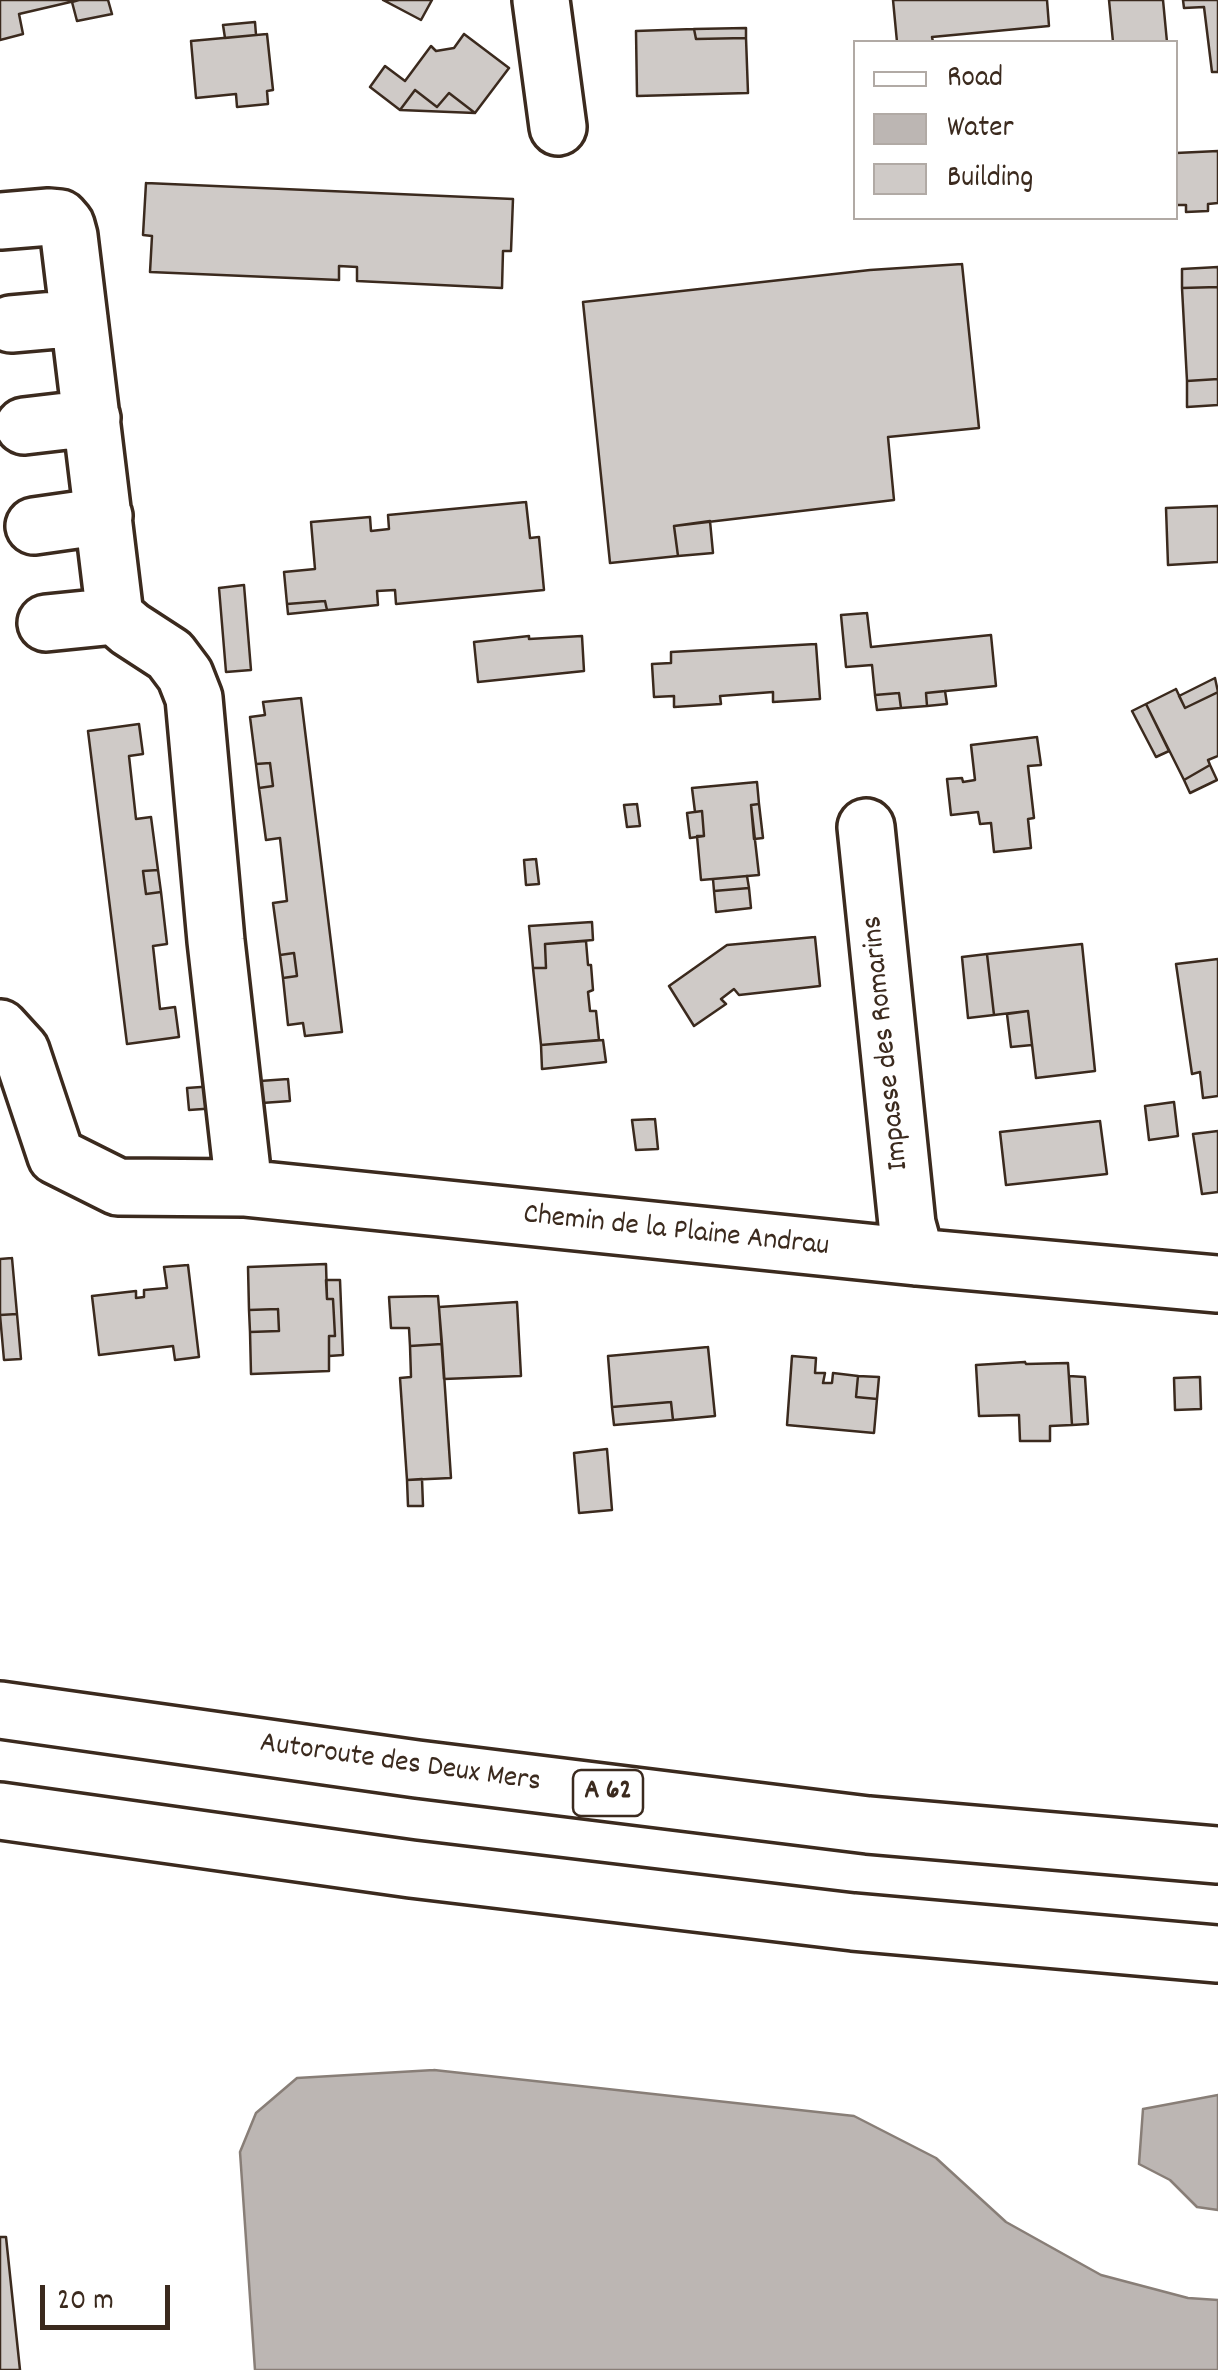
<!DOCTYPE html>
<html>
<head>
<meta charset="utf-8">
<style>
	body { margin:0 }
	#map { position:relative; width:1218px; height:2370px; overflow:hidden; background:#fff; font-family:Dekko,sans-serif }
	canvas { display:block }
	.legend { position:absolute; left:853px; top:40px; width:325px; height:180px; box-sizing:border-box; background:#fff; border:2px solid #b1aaa5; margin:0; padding:12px 18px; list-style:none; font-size:30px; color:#3b2a1e }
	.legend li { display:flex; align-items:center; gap:20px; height:50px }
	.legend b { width:50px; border:2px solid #b1aaa5 }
	.scale { position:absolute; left:40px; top:2285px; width:130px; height:45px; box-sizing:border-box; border:5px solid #3b2a1e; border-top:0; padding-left:12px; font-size:30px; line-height:35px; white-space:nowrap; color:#3b2a1e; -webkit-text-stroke:8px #fff; paint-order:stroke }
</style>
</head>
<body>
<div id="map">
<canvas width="1218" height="2370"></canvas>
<ul class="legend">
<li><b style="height:12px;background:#fff"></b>Road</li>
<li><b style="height:28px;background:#bcb6b3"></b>Water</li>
<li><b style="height:28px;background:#cfcac7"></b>Building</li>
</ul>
<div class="scale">20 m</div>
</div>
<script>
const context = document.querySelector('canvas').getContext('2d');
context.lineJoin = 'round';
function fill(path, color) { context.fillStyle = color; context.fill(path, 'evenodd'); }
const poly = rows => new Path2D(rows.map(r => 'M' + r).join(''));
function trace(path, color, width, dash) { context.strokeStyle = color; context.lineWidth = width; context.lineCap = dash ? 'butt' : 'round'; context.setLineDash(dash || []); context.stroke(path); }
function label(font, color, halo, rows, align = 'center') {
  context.font = font + ' Dekko,sans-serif'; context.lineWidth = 9; context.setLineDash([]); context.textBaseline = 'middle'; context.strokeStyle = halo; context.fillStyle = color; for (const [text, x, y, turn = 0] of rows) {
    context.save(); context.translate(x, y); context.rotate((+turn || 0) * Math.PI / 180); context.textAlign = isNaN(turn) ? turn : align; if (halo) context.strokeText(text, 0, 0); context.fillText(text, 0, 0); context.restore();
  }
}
const water = poly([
	[434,2070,854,2116,936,2158,1006,2222,1101,2275,1188,2298,1218,2300,1218,2370,255,2370,240,2152,256,2113,297,2078,434,2070],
	[1218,2095,1218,2210,1197,2207,1170,2180,1139,2164,1143,2109,1218,2095]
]);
fill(water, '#bcb6b3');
trace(water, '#887e77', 2.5);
const building = poly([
	[0,0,79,0,19,14,23,34,0,40,0,0],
	[79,0,108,0,112,14,77,21,72,2,79,0],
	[383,0,432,0,421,20,383,0],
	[893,0,1047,0,1049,26,932,37,933,42,897,42,893,0],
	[1109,0,1163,0,1167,42,1113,42,1109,0],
	[1183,0,1218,0,1218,72,1212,72,1204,7,1184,8,1183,0],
	[255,22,256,35,225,38,223,25,255,22],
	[746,28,746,38,696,39,694,29,746,28],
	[694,29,696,39,746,38,748,93,637,96,636,31,694,29],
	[267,34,273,90,267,91,268,104,237,107,236,94,196,98,191,41,267,34],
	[464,34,509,68,475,113,449,93,437,107,415,90,400,110,370,87,385,66,405,81,431,46,436,51,454,48,464,34],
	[415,90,437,107,449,93,475,113,400,110,415,90],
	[1218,151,1218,203,1208,204,1208,211,1186,212,1186,205,1176,205,1176,153,1218,151],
	[146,183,513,199,511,251,503,251,502,288,357,281,357,267,339,266,339,280,150,272,152,236,143,235,146,183],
	[962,264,979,428,888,437,894,500,674,526,678,556,610,563,583,302,870,270,962,264],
	[1218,267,1218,287,1182,288,1182,269,1218,267],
	[1218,287,1218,379,1187,381,1182,288,1218,287],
	[1218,379,1218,405,1187,407,1187,381,1218,379],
	[526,502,530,538,539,537,544,590,396,604,395,590,377,591,378,605,327,610,325,601,287,604,284,572,315,569,311,522,370,517,371,531,389,529,388,515,526,502],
	[1218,506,1218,562,1168,565,1166,508,1218,506],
	[710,521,713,553,678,556,674,526,710,521],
	[244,585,251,670,226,672,219,588,244,585],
	[325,601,327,610,288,614,287,604,325,601],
	[867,613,871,647,991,635,996,686,926,693,927,706,901,708,899,693,875,695,872,665,846,667,841,615,867,613],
	[529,636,529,639,582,636,584,671,478,682,474,642,529,636],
	[816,644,820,699,773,702,773,692,720,696,721,704,674,707,674,696,654,697,652,664,671,663,671,652,816,644],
	[1215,678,1218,692,1185,708,1179,696,1215,678],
	[1176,689,1185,708,1218,692,1218,756,1208,760,1210,765,1184,780,1146,704,1176,689],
	[945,691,947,704,927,706,926,693,945,691],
	[899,693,901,708,877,710,875,695,899,693],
	[301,698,342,1032,305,1036,303,1023,288,1025,283,978,297,976,294,953,280,955,273,903,287,901,280,838,266,840,259,788,273,786,270,763,256,764,250,717,265,715,263,702,301,698],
	[1146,704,1169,751,1156,757,1132,711,1146,704],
	[139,724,143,754,129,756,136,819,151,817,158,870,143,871,146,894,161,892,167,944,153,946,160,1009,175,1007,179,1037,127,1044,88,731,139,724],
	[1037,737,1041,765,1028,766,1034,818,1028,819,1031,848,994,852,991,823,980,824,978,812,951,815,947,779,962,778,963,782,975,780,971,745,1037,737],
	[270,763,273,786,259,788,256,764,270,763],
	[1210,765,1217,780,1190,793,1184,780,1210,765],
	[757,782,759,804,751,805,759,875,701,880,697,836,704,836,702,811,695,812,692,788,757,782],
	[637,804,640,826,627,827,624,805,637,804],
	[759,804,763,838,754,839,751,805,759,804],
	[702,811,704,836,690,838,687,813,702,811],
	[536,859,539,884,526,885,524,860,536,859],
	[158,870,161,892,146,894,143,871,158,870],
	[747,876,749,888,714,891,713,879,747,876],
	[749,888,751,908,716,912,714,891,749,888],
	[592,922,593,940,545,944,546,968,533,968,529,926,592,922],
	[815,937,820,986,739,995,734,989,721,999,726,1004,694,1026,669,986,727,945,815,937],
	[586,941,588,965,591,965,593,990,588,992,590,1011,596,1011,599,1040,541,1045,533,968,546,968,545,944,586,941],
	[1082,944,1095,1071,1036,1078,1028,1011,994,1015,987,954,1082,944],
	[294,953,297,976,283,978,280,955,294,953],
	[987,954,994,1015,968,1018,962,957,987,954],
	[1218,959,1218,1096,1203,1098,1200,1072,1192,1074,1176,964,1218,959],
	[1028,1011,1032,1045,1011,1047,1007,1014,1028,1011],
	[603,1040,606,1062,542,1069,541,1045,603,1040],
	[288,1079,290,1101,262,1103,260,1081,288,1079],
	[215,1086,217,1108,189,1110,187,1088,215,1086],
	[1174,1102,1178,1136,1149,1140,1145,1106,1174,1102],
	[655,1119,658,1149,636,1150,632,1120,655,1119],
	[1100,1121,1107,1174,1006,1185,1000,1132,1100,1121],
	[1218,1131,1218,1192,1202,1194,1193,1134,1218,1131],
	[12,1258,17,1314,0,1315,0,1259,12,1258],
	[326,1264,327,1299,333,1299,335,1336,329,1336,329,1371,251,1374,250,1332,279,1331,278,1309,249,1310,248,1267,326,1264],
	[188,1265,199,1357,175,1360,173,1346,99,1355,92,1296,136,1291,136,1298,144,1297,144,1290,167,1288,164,1267,188,1265],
	[326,1280,340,1280,343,1355,329,1356,329,1336,335,1336,333,1299,327,1299,326,1280],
	[438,1296,442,1344,410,1346,409,1328,391,1328,389,1297,438,1296],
	[517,1302,521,1376,444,1379,439,1307,517,1302],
	[278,1309,279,1331,250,1332,249,1310,278,1309],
	[17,1314,21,1359,4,1360,0,1315,17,1314],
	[442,1344,451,1478,407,1480,400,1378,411,1377,410,1346,442,1344],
	[708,1347,715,1416,673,1420,671,1402,612,1407,608,1356,708,1347],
	[792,1356,816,1358,815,1373,825,1373,823,1383,832,1383,833,1373,858,1376,856,1397,877,1399,874,1433,787,1425,792,1356],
	[1025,1362,1026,1364,1068,1363,1072,1425,1050,1426,1050,1441,1020,1441,1019,1415,979,1416,976,1365,1025,1362],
	[858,1376,879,1377,877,1399,856,1397,858,1376],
	[1069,1376,1085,1377,1088,1424,1072,1425,1069,1376],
	[1200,1377,1201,1409,1175,1410,1174,1378,1200,1377],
	[671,1402,673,1420,614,1425,612,1407,671,1402],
	[607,1449,612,1510,579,1513,574,1453,607,1449],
	[422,1479,423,1506,408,1506,407,1480,422,1479],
	[0,2237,6,2237,20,2370,0,2370,0,2237]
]);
fill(building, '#cfcac7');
trace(building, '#3b2a1e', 2.5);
const minor = poly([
	[541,0,558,127],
	[0,221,49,217,60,218,66,225,69,236,115,616],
	[11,324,79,318],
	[24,426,92,418],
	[34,526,104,516],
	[46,623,115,616,130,629,170,655,185,675,194,698,216,941,244,1188,916,1257,1218,1284],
	[866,827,907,1224,916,1257],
	[0,1028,21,1051,56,1156,118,1187,244,1188]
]);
const highway = poly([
	[0,1710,417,1769,868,1825,1218,1855],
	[0,1811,411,1869,853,1922,1218,1954]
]);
trace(minor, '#3b2a1e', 62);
trace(highway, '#3b2a1e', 62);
trace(minor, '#fff', 55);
trace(highway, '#fff', 55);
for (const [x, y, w] of [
	[608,1793,70]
]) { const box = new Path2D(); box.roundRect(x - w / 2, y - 23, w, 46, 8); context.fillStyle = '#fff'; context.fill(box); trace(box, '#3b2a1e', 2.5); }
label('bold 28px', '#3b2a1e', null, [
	["A 62",608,1793]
]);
label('30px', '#3b2a1e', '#fff', [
	["Impasse des Romarins",888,1043,-96],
	["Chemin de la Plaine Andrau",676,1233,6],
	["Autoroute des Deux Mers",400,1765,8]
]);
</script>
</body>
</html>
